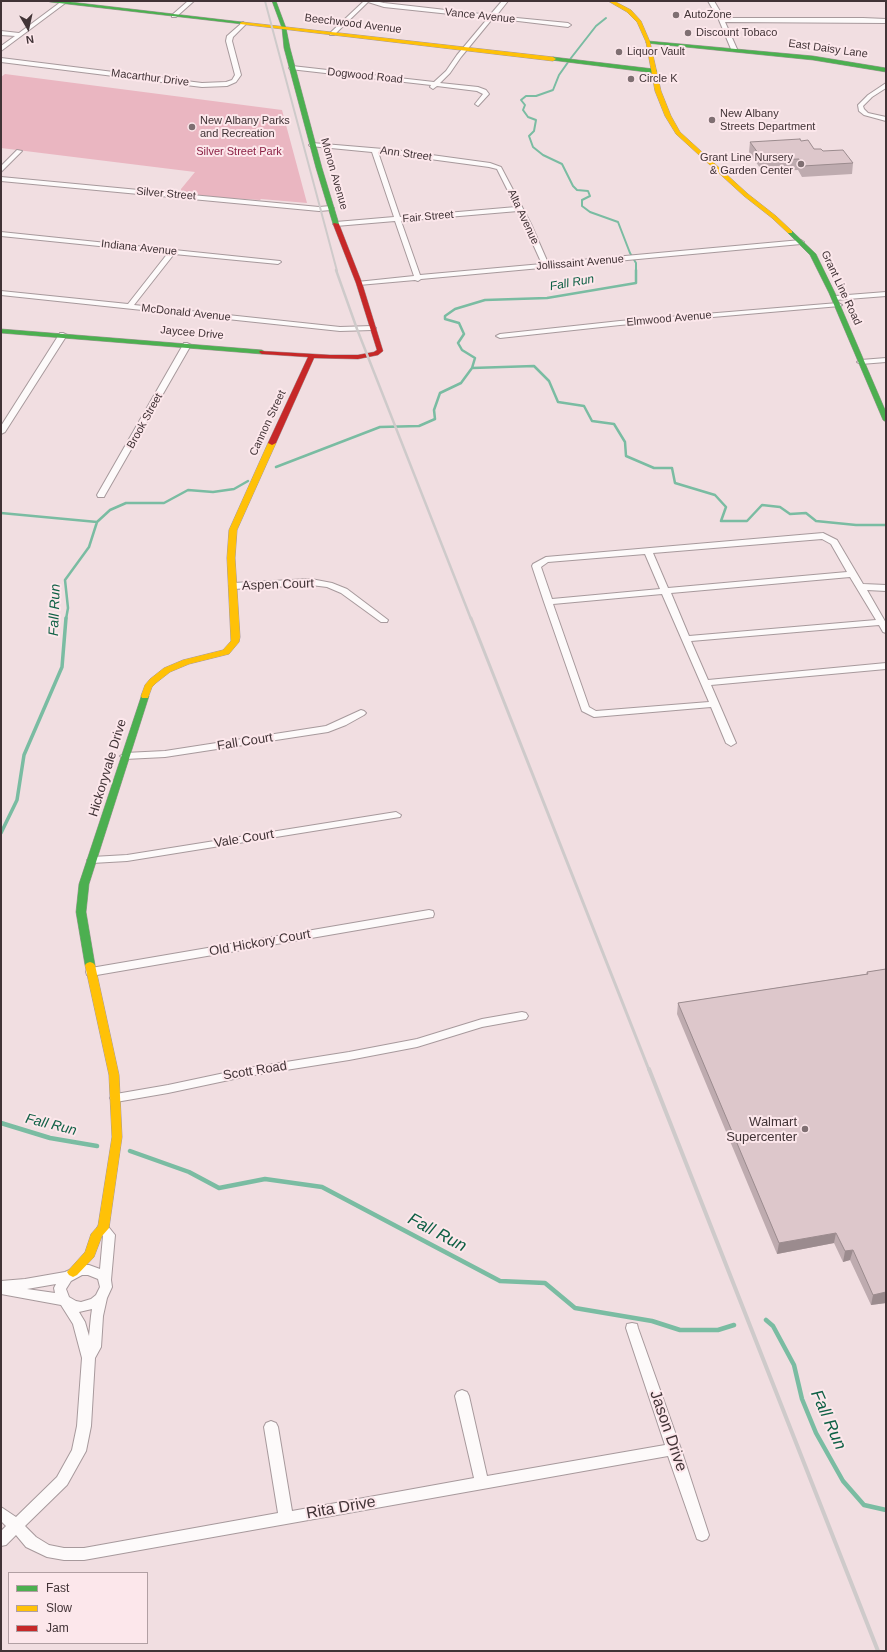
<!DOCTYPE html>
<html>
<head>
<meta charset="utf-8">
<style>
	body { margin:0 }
	#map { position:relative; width:887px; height:1652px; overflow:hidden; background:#f1dee1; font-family:Helvetica,sans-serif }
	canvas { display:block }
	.frame { position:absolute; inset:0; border:2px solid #413336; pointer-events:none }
	.legend { position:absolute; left:8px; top:1572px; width:140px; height:72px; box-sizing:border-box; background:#fce7eb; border:1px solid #b19fa3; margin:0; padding:5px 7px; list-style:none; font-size:12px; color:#413336 }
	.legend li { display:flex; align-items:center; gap:8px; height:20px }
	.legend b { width:20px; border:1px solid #b19fa3 }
	.north { position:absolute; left:8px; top:8px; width:40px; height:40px; -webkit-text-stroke:3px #fce7eb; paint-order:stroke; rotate:171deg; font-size:11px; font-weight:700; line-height:16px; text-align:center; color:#413336 }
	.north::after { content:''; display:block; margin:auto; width:14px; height:18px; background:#413336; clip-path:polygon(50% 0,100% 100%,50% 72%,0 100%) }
</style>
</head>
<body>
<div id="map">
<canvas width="887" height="1652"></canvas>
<div class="frame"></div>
<ul class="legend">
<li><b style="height:5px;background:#4caf50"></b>Fast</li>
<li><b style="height:5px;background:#ffc107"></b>Slow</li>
<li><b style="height:5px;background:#c62828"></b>Jam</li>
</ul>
<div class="north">N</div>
</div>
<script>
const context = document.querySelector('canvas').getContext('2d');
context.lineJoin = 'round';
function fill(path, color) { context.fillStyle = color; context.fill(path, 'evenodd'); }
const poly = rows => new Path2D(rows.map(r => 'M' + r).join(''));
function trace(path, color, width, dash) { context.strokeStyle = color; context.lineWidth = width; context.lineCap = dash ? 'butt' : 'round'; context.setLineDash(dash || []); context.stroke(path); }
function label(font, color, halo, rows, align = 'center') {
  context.font = font + ' Helvetica,sans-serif'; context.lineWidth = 4; context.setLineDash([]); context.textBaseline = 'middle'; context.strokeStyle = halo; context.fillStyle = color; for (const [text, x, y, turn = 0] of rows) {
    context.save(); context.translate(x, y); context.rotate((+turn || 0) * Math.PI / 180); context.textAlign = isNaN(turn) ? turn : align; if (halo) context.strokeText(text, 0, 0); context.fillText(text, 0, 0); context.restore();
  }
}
fill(poly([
	[5,74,282,110,307,203,261,199,260,200,226,198,184,194,181,191,181,189,195,172,1,148,1,77]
]), '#eab6c1');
trace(poly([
	[606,18,596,26,571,58,559,75,553,90,536,96,526,96,521,100,525,105,523,110,528,117,536,120,534,131,529,136,533,147,543,155,562,164,573,186,577,190,588,191,590,196,582,200,582,206,590,212,618,222,630,253,636,263,636,271]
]), '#7abca2', 2);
trace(poly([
	[472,368,534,366,549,381,558,402,584,406,592,421,614,424,625,442,626,456,654,468,672,468,675,483,715,495,726,507,721,521,747,521,762,505,780,507,790,514,806,513,816,521,856,525,886,525],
	[276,467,380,427,419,426,435,419,434,410,440,393,461,383,472,368,475,358,462,350,458,343,464,334,459,323,445,319,445,316,455,309,485,300,547,298,636,283,636,270],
	[1,513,97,522],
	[66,619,68,608,65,580,89,547,97,522,110,510,126,503,164,503,188,490,213,492,234,489,248,481]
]), '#7abca2', 2.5);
trace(poly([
	[1,833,17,800,24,755,62,667,66,618]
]), '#7abca2', 3.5);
trace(poly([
	[1,1123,50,1138,97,1146],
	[130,1151,189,1172,219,1188,265,1179,322,1187,500,1281,545,1283,575,1308,652,1321,680,1330,718,1330,734,1325],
	[766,1320,773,1326,794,1365,802,1399,816,1433,843,1481,864,1505,886,1510]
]), '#7abca2', 4.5);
const street = poly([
	[62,1,68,1,1,51,1,46,15,36,1,35,1,31,19,33,62,1],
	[188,1,194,1,176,17,172,17,172,15,188,1],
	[364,1,375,1,384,3,490,15,502,1,508,1,496,16,568,23,571,25,568,27,493,18,461,57,450,73,440,83,478,87,486,90,489,94,478,106,475,104,483,94,477,91,437,86,433,89,430,87,431,85,290,69,289,68,292,66,434,82,446,71,457,55,488,18,384,7,368,2,334,35,330,35,330,33,364,1],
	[708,1,714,1,724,18,863,18,886,19,886,23,725,22,737,49,734,51,731,49,719,20,708,1],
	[243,22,246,24,233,37,232,41,241,75,236,82,227,86,202,87,1,62,1,58,202,83,226,82,232,80,235,75,226,41,227,36,243,22],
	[886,83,886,88,872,97,863,106,864,109,868,113,886,117,886,121,864,115,859,111,858,105,868,95,886,83],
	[312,143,395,150,490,163,501,167,531,224,548,263,801,240,804,242,801,244,421,279,418,281,415,280,359,285,357,284,357,282,414,276,395,221,336,226,333,224,336,222,394,217,372,152,310,146,309,145,312,143],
	[378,152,489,167,497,169,516,207,400,217,378,152],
	[518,211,542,264,420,275,401,221,518,211],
	[17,150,22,151,1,172,1,166,17,150],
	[1,177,319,207,331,206,334,208,331,210,319,211,1,181,1,177],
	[1,232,280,261,281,262,278,264,174,254,134,305,340,327,372,326,376,328,372,330,340,331,1,295,1,291,128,304,168,253,1,236,1,232],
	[886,292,886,296,835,300,832,298,835,296,886,292],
	[838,303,842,305,840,306,620,325,500,338,496,336,500,334,620,321,838,303],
	[60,333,63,333,67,335,5,432,1,434,1,426,60,333],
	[184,343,187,343,191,345,105,495,104,497,98,497,97,495,184,343],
	[886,358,886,362,861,364,857,362,861,360,886,358],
	[823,533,837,540,863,584,886,585,886,591,867,590,886,623,886,633,883,632,879,625,691,641,708,680,886,663,886,669,711,685,736,743,731,746,726,743,711,707,594,717,582,711,544,602,532,566,533,564,546,557,823,533],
	[822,539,831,544,847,572,668,588,653,553,822,539],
	[645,554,660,589,552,599,541,567,548,562,645,554],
	[850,577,876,620,689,636,671,593,850,577],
	[662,594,709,702,596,711,589,707,553,604,662,594],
	[311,579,332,583,347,589,388,620,387,622,381,622,341,593,327,587,311,585,233,589,229,586,233,583,311,579],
	[361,710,364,711,366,713,364,715,346,725,328,732,165,757,125,759,120,756,125,753,165,751,326,726,361,710],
	[396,812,401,815,400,817,127,861,92,863,87,860,92,857,127,855,396,812],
	[429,910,433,911,434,914,433,917,91,976,87,975,86,972,87,969,91,968,429,910],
	[522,1012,526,1013,528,1016,526,1019,482,1027,417,1047,349,1060,248,1076,168,1093,116,1102,112,1101,110,1098,112,1095,116,1094,168,1085,248,1068,349,1052,417,1039,482,1019,522,1012],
	[103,1223,107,1225,115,1235,111,1280,112,1287,107,1298,103,1316,101,1347,95,1358,91,1426,86,1451,67,1485,25,1526,36,1537,49,1545,64,1548,84,1548,278,1513,264,1427,266,1423,271,1421,276,1423,278,1427,292,1511,474,1478,455,1396,457,1392,462,1390,467,1392,469,1396,487,1476,665,1445,626,1328,627,1324,632,1323,637,1324,638,1328,681,1449,709,1535,707,1539,702,1541,697,1539,668,1456,84,1560,64,1560,47,1557,26,1547,16,1535,6,1545,1,1546,1,1531,6,1526,1,1521,1,1507,16,1517,57,1477,72,1450,77,1426,82,1358,73,1324,61,1305,1,1294,1,1281,25,1279,65,1272,81,1265,89,1265,100,1269,103,1236,97,1228,99,1225,103,1223],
	[82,1275,88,1275,98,1279,100,1287,96,1295,91,1299,81,1302,76,1301,69,1297,66,1289,71,1281,82,1275],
	[56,1284,54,1288,55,1293,27,1289,56,1284],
	[92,1309,91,1316,89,1336,85,1322,79,1312,92,1309]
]);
const fast = poly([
	[48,1,62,1,242,22,244,23,242,24,50,2,48,1],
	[272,1,276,1,286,28,290,48,322,168,339,224,338,225,333,224,316,168,284,48,282,28,272,1],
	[648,41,813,56,886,68,886,72,813,60,646,43,646,42,648,41],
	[553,57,654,69,657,71,654,73,551,60,550,59,553,57],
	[788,231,792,231,816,254,835,293,886,412,886,422,883,420,829,293,810,255,788,233,788,231],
	[1,329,262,350,265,352,262,354,1,333,1,329],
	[142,694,145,694,149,696,89,884,86,912,95,965,93,967,90,968,87,967,85,965,76,912,79,884,142,694]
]);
const slow = poly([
	[608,1,614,1,631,10,641,21,650,42,661,91,671,116,680,132,748,194,776,216,792,231,792,233,788,233,772,218,744,196,676,134,665,116,655,91,646,42,637,22,627,12,608,1],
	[242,22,553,57,556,59,553,61,240,24,240,23,242,22],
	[272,441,276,443,237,530,235,558,240,637,239,642,229,654,189,664,170,672,156,683,152,687,148,698,142,698,141,696,145,685,150,679,164,668,183,660,223,650,231,641,227,558,229,530,268,443,272,441],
	[90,962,93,963,95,965,119,1075,122,1137,109,1228,102,1236,94,1257,77,1275,73,1277,69,1275,67,1272,85,1252,91,1234,98,1226,112,1137,109,1075,85,965,87,963,90,962]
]);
const jam = poly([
	[334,223,339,224,362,283,383,351,378,355,358,359,314,358,276,443,272,445,268,443,308,357,262,354,259,352,260,351,330,355,358,355,374,352,377,350,356,283,333,224,334,223]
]);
trace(street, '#a7999c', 2);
trace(fast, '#a7999c', 1);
trace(slow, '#a7999c', 1);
trace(jam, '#a7999c', 1);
fill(street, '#fdfafa');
fill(fast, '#4caf50');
fill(slow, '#ffc107');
fill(jam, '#c62828');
trace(poly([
	[265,1,337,271]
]), '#cecaca', 2);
trace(poly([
	[336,270,357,329,471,619]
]), '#cecaca', 2.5);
trace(poly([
	[471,618,649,1070]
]), '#cecaca', 3);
trace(poly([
	[649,1069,878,1651]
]), '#cecaca', 4);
fill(poly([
	[801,141,814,149,853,163,852,174,802,177,798,170,774,171,772,167,760,168,749,152,750,142],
	[886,969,886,1303,871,1305,850,1260,843,1262,834,1243,777,1254,677,1014,678,1003,866,974,867,972]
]), '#beabaf');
fill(poly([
	[836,1233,834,1243,777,1254,779,1243],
	[853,1250,850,1260,843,1262,845,1251],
	[886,1292,886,1303,871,1305,873,1295]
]), '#9b8b8e');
const building = poly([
	[800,139,801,141,808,140,814,149,821,149,823,151,843,150,853,163,803,166,799,159,775,160,773,156,761,157,750,142,800,139],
	[886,969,886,1292,873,1295,853,1250,845,1251,836,1233,779,1243,678,1003,868,974,867,972,886,969]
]);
fill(building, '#ddc7cb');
trace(building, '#9b8b8e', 1);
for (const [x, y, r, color] of [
	[676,15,4,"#7f6f72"],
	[688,33,4,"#7f6f72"],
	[619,52,4,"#7f6f72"],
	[631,79,4,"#7f6f72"],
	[712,120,4,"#7f6f72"],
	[192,127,4,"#7f6f72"],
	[801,164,4,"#7f6f72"],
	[805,1129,4,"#7f6f72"]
]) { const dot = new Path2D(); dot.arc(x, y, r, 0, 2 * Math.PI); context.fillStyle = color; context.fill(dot); trace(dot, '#fce7eb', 1.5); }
label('11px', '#413336', '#fce7eb', [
	["AutoZone",684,15],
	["Discount Tobaco",696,33],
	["Liquor Vault",627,52],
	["Circle K",639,79],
	["New Albany",720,114],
	["Streets Department",720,127],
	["New Albany Parks",200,121],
	["and Recreation",200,134],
	["Grant Line Nursery",793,158,"right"],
	["& Garden Center",793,171,"right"]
], 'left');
label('11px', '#413336', '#fce7eb', [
	["Vance Avenue",480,16,6],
	["Beechwood Avenue",353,24,7],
	["East Daisy Lane",828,49,8],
	["Dogwood Road",365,76,6],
	["Macarthur Drive",150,78,7],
	["Ann Street",406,154,8],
	["Monon Avenue",334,174,74],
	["Silver Street",166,194,5],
	["Fair Street",428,217,-5],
	["Alta Avenue",523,217,65],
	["Indiana Avenue",139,248,6],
	["Jollissaint Avenue",580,263,-5],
	["Grant Line Road",841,288,65],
	["McDonald Avenue",186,313,6],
	["Elmwood Avenue",669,319,-5],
	["Jaycee Drive",192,333,5],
	["Brook Street",145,421,-61],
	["Cannon Street",268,423,-65]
]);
label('11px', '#8c2245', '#fce7eb', [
	["Silver Street Park",239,152]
]);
label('italic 12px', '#0f6045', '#fce7eb', [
	["Fall Run",572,283,-10]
]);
label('13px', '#413336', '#fce7eb', [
	["Aspen Court",278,585,-2],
	["Fall Court",245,742,-9],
	["Hickoryvale Drive",108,768,-73],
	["Vale Court",244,839,-9],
	["Old Hickory Court",260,943,-10],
	["Scott Road",255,1071,-9]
]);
label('13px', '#413336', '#fce7eb', [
	["Walmart",797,1122],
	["Supercenter",797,1137]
], 'right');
label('italic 14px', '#0f6045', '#fce7eb', [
	["Fall Run",55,610,-88],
	["Fall Run",51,1125,14]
]);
label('16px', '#413336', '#fce7eb', [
	["Jason Drive",668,1431,71],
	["Rita Drive",341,1508,-10]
]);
label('italic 17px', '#0f6045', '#fce7eb', [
	["Fall Run",437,1233,28],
	["Fall Run",828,1420,66]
]);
</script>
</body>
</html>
